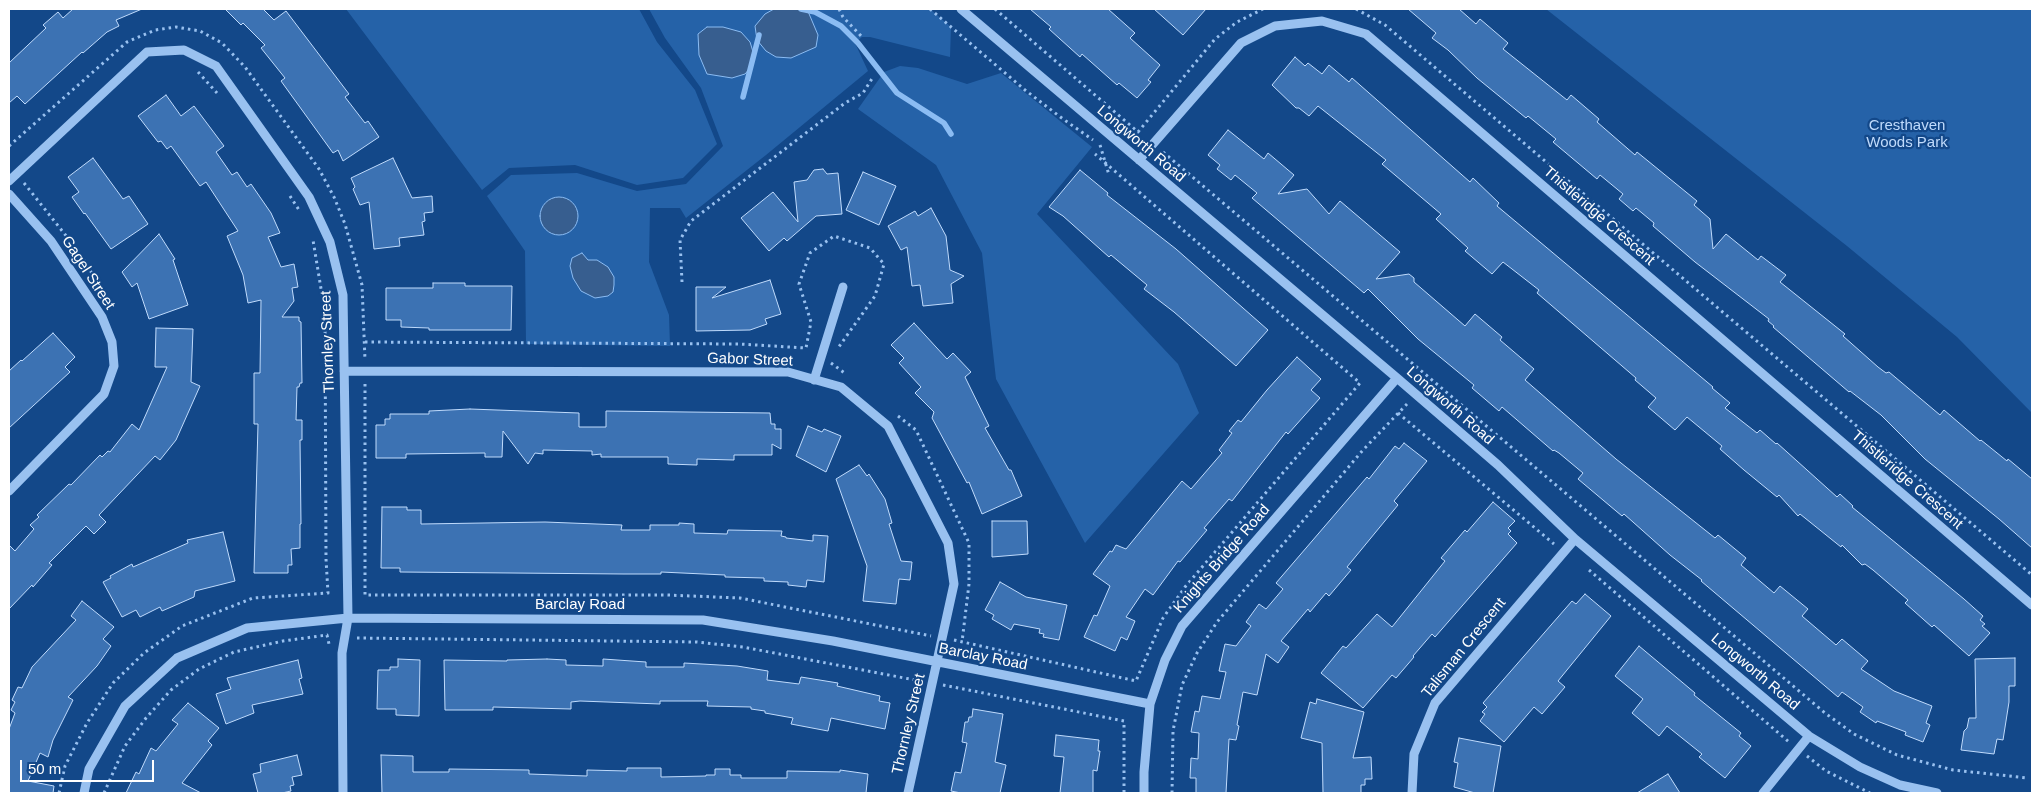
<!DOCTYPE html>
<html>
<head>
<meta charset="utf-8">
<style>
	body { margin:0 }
	#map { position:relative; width:2041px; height:802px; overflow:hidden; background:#134889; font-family:Helvetica,sans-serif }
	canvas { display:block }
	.frame { position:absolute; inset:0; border:10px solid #fff; pointer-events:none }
	.scale { position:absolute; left:20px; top:760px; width:134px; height:22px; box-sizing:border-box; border:2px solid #fff; border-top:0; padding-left:6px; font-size:15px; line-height:18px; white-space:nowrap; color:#fff; -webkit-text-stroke:4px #134889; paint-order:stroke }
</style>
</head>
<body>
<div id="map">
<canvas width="2041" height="802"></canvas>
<div class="frame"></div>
<div class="scale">50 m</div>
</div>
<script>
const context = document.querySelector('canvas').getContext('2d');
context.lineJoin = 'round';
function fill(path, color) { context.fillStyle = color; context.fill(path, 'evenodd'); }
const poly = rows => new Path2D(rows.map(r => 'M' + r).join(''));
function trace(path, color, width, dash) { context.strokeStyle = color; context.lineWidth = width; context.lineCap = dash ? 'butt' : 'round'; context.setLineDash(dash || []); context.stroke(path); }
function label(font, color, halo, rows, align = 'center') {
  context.font = font + ' Helvetica,sans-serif'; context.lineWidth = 4.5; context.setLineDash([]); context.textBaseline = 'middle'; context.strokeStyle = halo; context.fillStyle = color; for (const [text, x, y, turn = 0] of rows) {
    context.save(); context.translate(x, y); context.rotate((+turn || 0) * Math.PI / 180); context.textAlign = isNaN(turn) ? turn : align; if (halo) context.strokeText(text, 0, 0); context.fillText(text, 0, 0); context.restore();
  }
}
fill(poly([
	[346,9,639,9,657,42,695,90,717,144,683,178,637,185,575,165,509,168,482,190],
	[649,9,930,9,951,27,950,57,870,37,862,37,855,43,868,71,766,155,686,218,680,208,650,208,649,262,669,315,670,346,526,344,525,251,487,196,511,175,577,173,637,191,686,184,723,146,701,88,665,38],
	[1546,9,2032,9,2032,413,1957,337,1847,246],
	[900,66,918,68,967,84,1001,73,1092,147,1037,214,1178,364,1199,413,1085,543,996,379,982,253,936,165,858,109,884,72]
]), '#2562a8');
const water = poly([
	[774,9,807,9,818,35,816,47,791,58,776,57,766,51,757,40,755,26,765,14,774,9],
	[707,27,723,27,741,32,750,42,754,55,752,66,745,74,732,78,707,74,699,55,698,34,707,27],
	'540 216a19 19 0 1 1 38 0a19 19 0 1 1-38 0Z',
	[582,253,588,260,597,260,608,267,614,277,614,285,613,292,608,296,595,298,581,291,573,278,570,266,572,258,582,253]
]);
fill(water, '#375e8f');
trace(water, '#8bbcf3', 1);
trace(poly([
	[801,9,815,12,841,26,858,43,897,93,944,123,951,134],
	[743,97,759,35]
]), '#8bbcf3', 5.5);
const building = poly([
	[73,9,142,9,116,20,119,26,107,32,83,53,82,52,25,104,17,96,9,103,9,63,46,28,43,25,58,12,63,18,73,9],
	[225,9,263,9,274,20,286,11,349,94,345,97,365,123,368,121,379,137,343,161,338,150,333,153,281,81,285,78,261,48,265,45,243,23,241,25,225,9],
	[1030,9,1108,9,1135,33,1130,38,1160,65,1148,80,1151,82,1137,98,1119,83,1117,85,1082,54,1080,57,1049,29,1051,27,1030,9],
	[1154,9,1206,9,1183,35,1154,9],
	[1408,9,1459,9,1476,24,1480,19,1508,43,1503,49,1567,100,1571,95,1599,119,1597,122,1635,155,1637,152,1697,201,1694,205,1710,219,1713,249,1726,234,1758,260,1761,256,1786,275,1780,282,1845,334,1843,336,1878,367,1886,373,1889,372,1940,415,1944,410,1980,441,1981,440,2007,461,2008,459,2032,479,2032,548,1999,519,1925,459,1881,415,1850,391,1849,392,1773,327,1774,326,1768,321,1769,319,1695,262,1653,226,1654,223,1636,208,1633,211,1619,199,1623,194,1600,175,1597,179,1553,142,1556,139,1528,116,1526,118,1477,78,1448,50,1432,38,1436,33,1408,9],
	[1295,57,1305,66,1308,63,1322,74,1329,65,1349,82,1352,78,1470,182,1473,178,1499,203,1497,206,1713,387,1712,388,1730,403,1725,408,1757,433,1760,430,1776,444,1777,443,1837,497,1840,494,1853,506,1852,507,1964,599,1983,616,1980,620,1985,624,1982,626,1990,633,1969,656,1934,625,1932,627,1905,603,1908,600,1873,570,1865,564,1862,565,1842,545,1841,547,1800,514,1798,516,1779,495,1777,497,1744,470,1720,449,1722,446,1687,417,1675,430,1648,407,1656,398,1635,380,1636,378,1537,293,1539,290,1503,262,1492,274,1465,251,1468,248,1436,219,1441,214,1382,164,1386,160,1318,106,1309,116,1299,108,1296,108,1272,85,1295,57],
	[166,95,181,116,194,106,224,146,216,152,232,175,237,172,247,187,251,184,271,213,280,233,268,237,281,267,294,264,298,287,292,288,294,301,282,317,299,317,299,321,301,322,302,383,300,383,299,387,297,387,296,420,302,420,302,440,300,440,301,524,300,524,300,548,291,549,292,565,288,565,288,573,254,573,258,424,254,424,254,373,260,373,261,300,248,303,243,275,227,236,238,231,206,182,200,186,171,146,167,149,161,141,158,142,138,116,166,95],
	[1228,130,1264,159,1268,153,1294,175,1278,194,1307,189,1329,214,1340,201,1400,252,1376,279,1409,274,1414,278,1414,282,1465,326,1475,314,1502,337,1500,340,1534,369,1525,380,1616,459,1715,538,1718,535,1746,558,1741,565,1774,593,1780,586,1808,609,1802,616,1836,645,1842,639,1868,661,1861,669,1894,691,1932,706,1926,723,1930,725,1923,742,1905,735,1906,732,1877,721,1876,723,1860,712,1863,707,1842,692,1838,697,1701,581,1702,580,1670,555,1624,514,1622,516,1578,479,1583,473,1559,453,1554,450,1553,451,1502,407,1499,411,1472,388,1474,385,1418,339,1368,289,1364,293,1252,198,1257,193,1235,175,1231,180,1217,169,1220,165,1208,155,1228,130],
	[93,158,123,199,129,196,148,224,111,249,85,213,84,214,72,197,79,192,68,177,93,158],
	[393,158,412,198,432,196,433,212,424,213,425,221,422,222,424,235,399,238,400,246,374,249,369,202,360,205,353,189,355,187,351,178,393,158],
	[823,169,827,174,838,173,842,214,816,216,787,241,784,238,769,251,741,218,773,192,798,222,794,182,807,180,814,170,823,169],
	[1080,170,1108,193,1107,195,1176,249,1268,330,1236,366,1174,312,1144,289,1147,285,1111,255,1109,257,1063,216,1049,207,1080,170],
	[863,172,896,186,879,225,846,210,863,172],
	[931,208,946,236,950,270,964,276,951,284,953,303,923,306,920,285,912,286,907,247,901,250,888,226,915,211,918,216,931,208],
	[159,234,175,259,173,260,188,305,149,319,137,283,132,287,122,272,159,234],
	[770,280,781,314,765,319,767,324,750,330,696,331,696,287,726,287,712,298,770,280],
	[433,283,465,283,465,286,512,286,511,330,429,330,429,328,401,327,401,320,386,320,386,288,433,288,433,283],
	[914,323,947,359,953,353,971,372,965,377,989,426,985,428,1009,470,1011,470,1022,496,982,514,969,482,967,483,932,418,934,412,915,393,921,387,899,363,904,358,891,345,914,323],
	[156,328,193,329,191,382,200,386,176,440,160,460,155,456,99,515,106,522,94,534,86,526,49,563,52,565,33,587,32,585,9,609,9,545,15,551,34,529,30,525,39,517,37,515,69,484,71,485,100,455,102,457,108,451,110,452,132,424,139,430,167,367,155,367,156,328],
	[53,333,75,357,65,367,70,372,9,428,9,371,21,360,22,361,53,333],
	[1297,357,1321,379,1311,390,1320,398,1288,434,1286,432,1232,501,1229,499,1204,528,1207,530,1180,562,1178,561,1153,595,1145,589,1126,617,1135,621,1127,640,1121,637,1115,651,1084,637,1094,615,1097,616,1110,586,1093,574,1110,551,1112,552,1116,545,1126,549,1182,481,1191,489,1222,453,1219,450,1232,433,1229,431,1238,420,1241,422,1267,390,1297,357],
	[470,409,579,413,579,427,606,427,606,411,770,413,771,424,775,424,775,429,781,429,781,449,772,444,772,455,734,455,734,460,697,459,697,465,668,464,668,457,601,457,601,454,592,455,592,451,543,450,543,454,535,453,528,464,503,431,502,457,485,457,485,453,406,454,406,458,376,458,376,425,385,425,385,419,390,419,390,414,429,414,429,411,470,409],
	[808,426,822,432,824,429,841,436,826,472,796,456,808,426],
	[1404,443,1427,461,1394,501,1398,505,1347,567,1351,570,1329,596,1326,593,1310,612,1308,609,1281,641,1289,647,1278,663,1266,654,1257,695,1243,692,1237,725,1239,726,1236,740,1229,739,1226,793,1196,793,1196,778,1190,778,1191,758,1198,759,1199,733,1191,732,1195,711,1199,712,1202,696,1220,699,1226,672,1219,671,1225,644,1236,646,1251,626,1246,622,1259,604,1266,609,1283,589,1276,583,1367,477,1369,479,1395,446,1399,449,1404,443],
	[859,465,867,476,869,474,885,499,892,523,889,524,901,561,912,562,910,580,899,579,896,604,863,601,867,566,836,479,859,465],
	[1493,502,1515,521,1508,528,1511,531,1508,534,1517,543,1435,637,1432,634,1413,656,1414,657,1396,678,1392,675,1363,708,1321,673,1343,646,1346,648,1377,614,1392,627,1445,561,1441,558,1465,530,1467,532,1493,502],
	[382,507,407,507,407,510,421,510,421,524,545,522,622,525,621,530,650,530,650,525,679,525,679,523,694,524,694,533,727,534,728,530,782,531,781,536,786,537,786,538,813,541,813,535,828,536,824,582,807,580,806,587,788,585,788,582,764,581,764,578,725,577,725,575,661,572,661,574,623,574,400,572,400,568,381,568,382,507],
	[992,521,1027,521,1028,554,992,557,992,521],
	[223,532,235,581,195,591,194,597,162,611,160,607,140,617,136,610,122,617,103,582,111,578,110,576,132,564,133,567,188,543,187,540,223,532],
	[1000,582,1026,597,1067,605,1059,640,1043,637,1044,634,1039,633,1040,629,1014,624,1011,630,992,619,994,615,985,610,1000,582],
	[1585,594,1611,616,1558,681,1565,687,1542,714,1534,707,1504,742,1480,721,1485,714,1482,712,1487,707,1483,703,1572,601,1576,604,1585,594],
	[82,601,114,627,103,639,111,646,97,666,68,697,73,700,53,740,48,757,40,753,28,781,54,786,53,793,9,793,9,729,15,713,11,710,15,702,12,700,18,687,22,688,32,667,76,620,71,616,82,601],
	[1639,646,1695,693,1694,695,1741,733,1739,736,1751,746,1725,778,1699,757,1702,754,1667,726,1659,736,1632,713,1643,699,1615,676,1639,646],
	[2015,658,2015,686,2009,686,2009,702,2003,740,1997,739,1994,754,1961,750,1964,731,1967,728,1969,718,1976,718,1975,659,2015,658],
	[398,659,420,660,419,716,396,715,396,709,377,709,378,670,390,670,390,667,398,667,398,659],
	[547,659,566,660,566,665,603,666,603,659,646,662,646,667,684,667,684,663,737,666,768,671,767,680,799,684,801,677,838,683,837,686,880,696,879,701,890,703,885,729,831,718,828,731,791,724,793,718,765,713,765,711,751,709,751,707,707,706,708,701,660,701,660,704,580,701,571,702,571,709,493,707,493,710,445,710,444,660,507,661,507,660,547,659],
	[298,660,302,678,299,679,303,694,252,705,254,713,226,724,216,694,231,689,227,678,298,660],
	[1317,699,1364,712,1353,758,1371,757,1372,779,1365,779,1365,785,1361,785,1361,793,1323,793,1322,743,1301,738,1310,702,1316,704,1317,699],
	[188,703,219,728,208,741,212,745,182,783,201,793,126,793,136,772,139,774,151,748,156,751,178,724,172,720,188,703],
	[973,709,1003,714,995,762,1006,765,1000,793,961,793,951,791,955,772,961,773,967,743,962,742,965,722,968,722,969,717,972,717,973,709],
	[1056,735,1099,740,1098,751,1100,751,1097,771,1093,770,1093,793,1060,793,1064,757,1054,756,1056,735],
	[1459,738,1501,746,1493,793,1475,793,1454,787,1458,763,1454,762,1459,738],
	[297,755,302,775,292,777,294,785,290,786,291,791,282,793,258,793,253,774,261,772,260,764,297,755],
	[381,755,413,756,413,772,449,772,449,769,529,770,529,774,587,776,587,770,627,771,627,768,661,768,661,777,706,776,706,775,715,775,715,769,730,769,730,775,741,775,741,778,787,778,787,771,840,772,840,770,868,774,866,793,382,793,381,755],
	[1668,774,1680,793,1637,793,1668,774]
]);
fill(building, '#3c72b3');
trace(building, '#c0dbfc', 1);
trace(poly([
	[839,9,843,17,862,37],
	[930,9,1025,90,1063,119,1093,140],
	[995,9,1138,132,1215,39,1237,22,1263,9],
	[1356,9,1385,25,2032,575],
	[198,72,217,93],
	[1100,145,1109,175],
	[9,146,127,42,155,30,176,27,200,31,222,43,245,67,319,169,334,197,345,224,362,285,365,360],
	[1163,152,1825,713,1854,734,1897,755,1953,770,2028,778],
	[24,183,79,252,110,303],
	[290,196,299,210],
	[682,282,680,240,691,221,845,103,863,93,873,77],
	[365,342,739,344,806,348,811,322,799,284,810,253,834,236,870,248,884,264,875,296,838,348],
	[831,363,846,374],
	[365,384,365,595,667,595,740,598,931,636],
	[1398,413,1554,544],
	[898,416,916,430,969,543,969,584,962,642],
	[1589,570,1789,742],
	[357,638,697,642,743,647,920,681],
	[954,640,1136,681,1163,618,1185,587,1360,383,1095,154],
	[943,685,1124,721,1124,793],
	[1807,756,1826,771,1870,793],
	[59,793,65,766,87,723,113,683,144,653,182,626,253,598,328,593,326,559,325,313,313,240],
	[104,793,125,746,146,718,171,690,199,669,234,652,283,641,327,635,329,644],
	[1172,793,1173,731,1182,685,1197,653,1217,622,1363,450,1407,404]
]), '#99c1f0', 3, [2.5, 4]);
trace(poly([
	[961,9,1397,378,1498,465,1575,539,1809,736,1860,767,1900,785,1937,793],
	[1139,160,1241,43,1275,26,1322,21,1366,34,2032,605],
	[9,181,147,52,184,50,216,66,309,197,330,242,343,295,348,618,342,653,343,793],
	[9,194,51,241,102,317,112,342,114,366,104,394,9,491],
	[344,371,788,372,841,387,888,426,948,543,954,584,908,793],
	[814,380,843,287],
	[84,793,89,769,125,706,177,658,247,628,348,618,703,620,833,641,1150,704],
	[1144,793,1144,772,1150,704,1165,660,1182,626,1397,378],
	[1412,793,1414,754,1435,703,1575,539],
	[1763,793,1809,736]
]), '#99c1f0', 9);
label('15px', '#c0dbfc', '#134889', [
	["Cresthaven",1907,126],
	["Woods Park",1907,143]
]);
label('15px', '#fff', '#134889', [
	["Longworth Road",1141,144,40],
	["Thistleridge Crescent",1599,216,41],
	["Gagel Street",88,273,57],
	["Thornley Street",328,342,-92],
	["Gabor Street",750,360,2],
	["Longworth Road",1450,406,41],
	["Thistleridge Crescent",1907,480,41],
	["Knights Bridge Road",1222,559,-49],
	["Barclay Road",580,605],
	["Talisman Crescent",1464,648,-51],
	["Barclay Road",983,657,11],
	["Longworth Road",1755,672,40],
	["Thornley Street",909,724,-77]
]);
</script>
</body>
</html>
